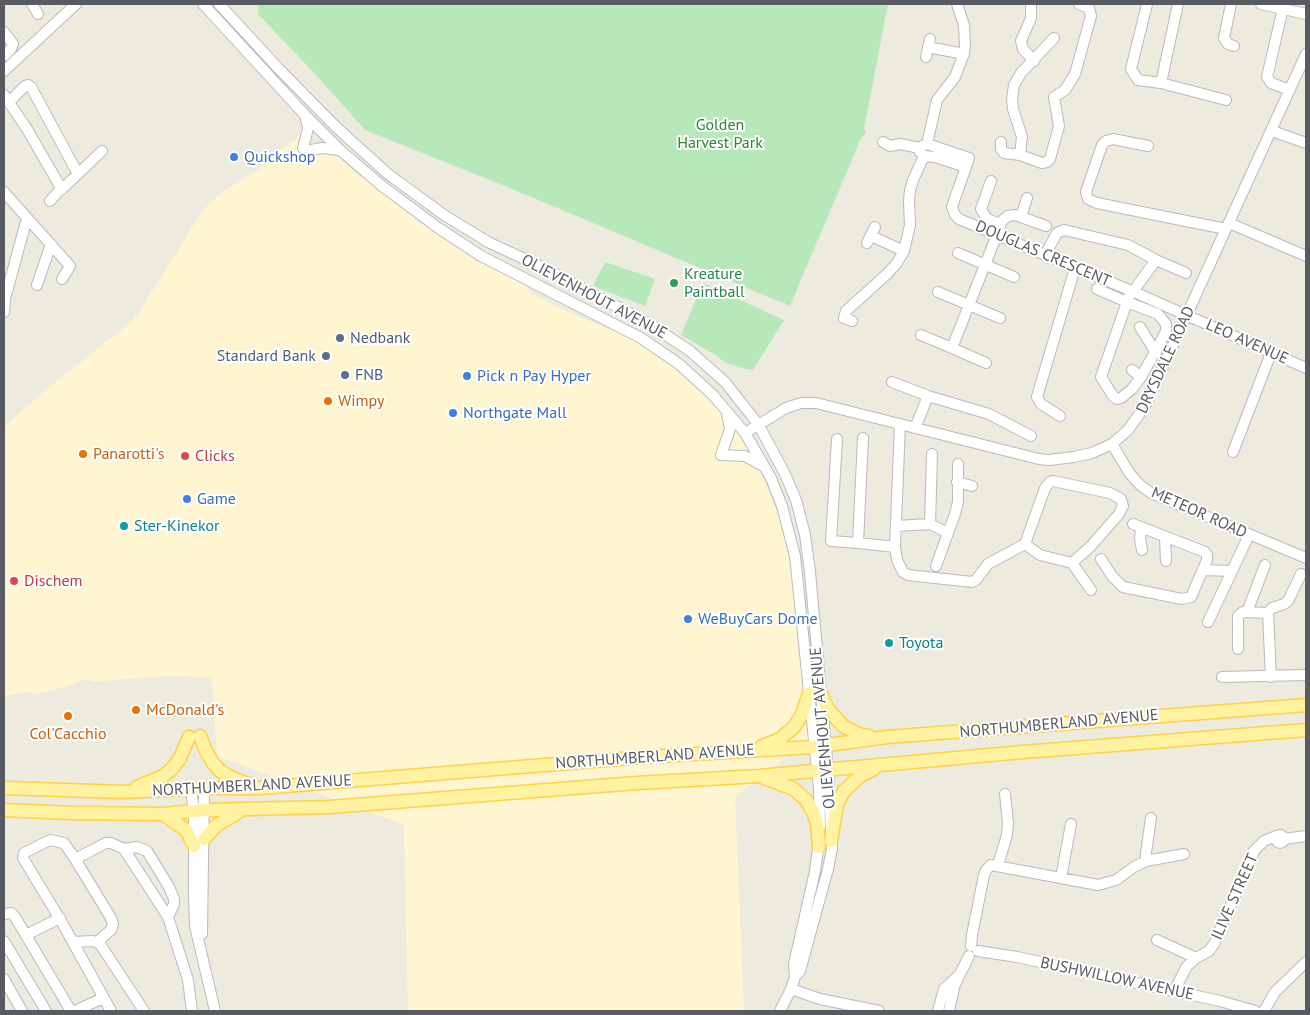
<!DOCTYPE html>
<html>
<head>
<meta charset="utf-8">
<style>
	body { margin:0 }
	#map { position:relative; width:1310px; height:1015px; overflow:hidden; background:#edeade; font-family:"PT Sans",sans-serif }
	canvas { display:block }
	.frame { position:absolute; inset:0; border:5px solid #585c62; pointer-events:none }
</style>
</head>
<body>
<div id="map">
<canvas width="1310" height="1015"></canvas>
<div class="frame"></div>
</div>
<script>
const context = document.querySelector('canvas').getContext('2d');
context.lineJoin = 'round';
function fill(path, color) { context.fillStyle = color; context.fill(path, 'evenodd'); }
const poly = rows => new Path2D(rows.map(r => 'M' + r).join(''));
function trace(path, color, width, dash) { context.strokeStyle = color; context.lineWidth = width; context.lineCap = dash ? 'butt' : 'round'; context.setLineDash(dash || []); context.stroke(path); }
function label(font, color, halo, rows, align = 'center') {
  context.font = font + ' "PT Sans",sans-serif'; context.lineWidth = 4; context.setLineDash([]); context.textBaseline = 'middle'; context.strokeStyle = halo; context.fillStyle = color; for (const [text, x, y, turn = 0] of rows) {
    context.save(); context.translate(x, y); context.rotate((+turn || 0) * Math.PI / 180); context.textAlign = isNaN(turn) ? turn : align; if (halo) context.strokeText(text, 0, 0); context.fillText(text, 0, 0); context.restore();
  }
}
fill(poly([
	[300,134,313,153,334,153,357,174,406,208,417,221,454,245,469,251,526,284,531,294,559,308,649,346,701,387,737,431,754,455,789,541,809,740,735,797,744,1011,408,1011,404,825,217,756,212,677,163,676,92,682,87,679,66,687,35,694,29,691,4,697,4,427,42,393,131,322,138,314,200,215,208,205,220,194,259,169,274,153,295,140]
]), '#fff6d1');
fill(poly([
	[258,4,888,4,864,129,866,133,861,138,790,306,510,188,365,130,319,78,258,14],
	[605,262,655,279,645,306,593,286],
	[703,283,784,320,753,370,746,369,724,362,716,355,681,335]
]), '#b7e8b9');
const minor = poly([
	[32,4,38,14],
	[203,4,305,115,340,150,382,186,437,227,481,256,641,338,679,364,713,395,745,433,771,478,782,506,795,556,819,789,820,826],
	[219,4,279,69,336,127,388,174,444,215,488,242,546,269,648,323,690,351,725,382,758,424,785,474,796,500,805,535,810,572,828,770,832,849,828,869,800,971,795,977],
	[1031,4,1031,18,1021,41,1023,49,1034,61],
	[1147,4,1131,69,1138,80,1161,83],
	[1178,4,1161,83,1226,100],
	[1231,4,1224,38,1228,44,1234,46],
	[1261,4,1306,14],
	[1283,8,1267,77,1271,83,1290,90],
	[4,32,13,44,11,49,4,56],
	[928,47,964,54],
	[926,57,930,39],
	[4,71,76,4],
	[4,95,27,129,61,188,59,191,50,201],
	[9,102,25,86,28,85,31,87,78,174],
	[1272,131,1306,143],
	[883,142,890,146,900,144,920,148],
	[1001,142,1001,149,1004,153,1020,155,1042,163,1047,162,1050,159,1059,126,1054,97,1065,90,1075,74,1091,16,1089,8,1079,4],
	[927,144,937,100,955,77,963,56,965,47,964,25,957,4],
	[1148,146,1113,139,1106,141,1102,145,1086,192,1088,199,1097,203,1226,229],
	[303,148,308,128,305,115],
	[311,150,322,148,340,150],
	[1020,155,1022,137,1013,109,1012,99,1014,85,1021,73,1054,38],
	[966,167,935,157,924,156,920,152,920,147,927,144,969,158,966,167,954,201,952,207,955,215,959,219,1134,292,1306,368],
	[61,190,102,151],
	[4,192,70,266,62,279],
	[1021,217,1046,226],
	[1229,223,1306,256],
	[1000,224,1003,220,1008,216,1015,215,1021,217,1027,198],
	[871,236,904,251],
	[867,243,875,227],
	[958,253,1014,277],
	[1045,255,1057,233,1064,230,1128,245,1156,260],
	[37,285,51,244],
	[1097,289,1127,302,1158,314,1166,324,1166,331,1160,343,1141,377,1132,389,1121,398,1117,399,1113,396,1101,377,1127,302,1131,291],
	[938,292,1000,318],
	[1134,292,1137,286,1156,260,1186,273],
	[4,312,5,299,27,218],
	[852,321,844,318,846,311,887,274,897,263,904,251,910,225,909,201,910,190,913,180,924,156],
	[1140,327,1156,353],
	[921,335,952,348],
	[986,363,952,348,1000,227,1000,224,987,219,981,209,991,181],
	[1132,370,1141,377],
	[892,382,928,396,989,414,1031,436],
	[727,414,730,429,721,455,745,456,761,465],
	[1060,416,1041,404,1037,397,1075,268],
	[900,424,895,547,897,560,903,572,908,575,972,582,976,580,988,564,1025,544,1045,488,1050,482,1053,481,1110,493,1121,499,1123,506,1119,514,1090,547,1072,563],
	[915,428,928,396],
	[745,433,786,408,801,403,816,403,1039,459,1049,460,1074,457,1092,453,1112,444,1128,430,1145,406,1306,54],
	[863,438,858,543,895,547],
	[837,439,831,541,858,543],
	[1112,444,1130,474,1140,485,1151,493,1306,558],
	[1233,452,1271,353],
	[957,482,972,486],
	[930,524,948,533,936,566],
	[896,526,930,524,932,454],
	[1141,528,1140,539,1142,550],
	[948,533,955,514,958,502,958,464],
	[1165,537,1166,561],
	[1025,544,1040,555,1072,563],
	[1101,559,1112,576,1123,587,1182,599,1191,597,1207,560,1207,555,1205,552,1133,524],
	[1072,563,1091,590],
	[1203,570,1232,571],
	[1247,612,1265,565],
	[1208,622,1249,535],
	[1238,649,1238,616,1243,612,1268,613],
	[1222,677,1306,675],
	[1271,677,1268,613,1272,608,1284,604,1288,601,1301,574],
	[191,788,194,812,194,898,195,926,215,1011],
	'1276 839a4 4 0 1 1 8 0a4 4 0 1 1-8 0Z',
	[1284,839,1306,836],
	[124,849,137,847,147,851,169,887,174,899,174,904,168,917],
	[75,859,106,843,111,843,124,849,168,917,188,980,192,1011],
	[1146,861,1146,853,1151,818],
	[998,865,1007,835,1008,823,1005,794],
	[1061,878,1071,824],
	[4,914,11,913,15,917,71,1011],
	[202,934,204,788],
	[26,935,60,918],
	[1157,940,1196,958],
	[4,941,46,1011],
	[73,942,93,941,100,944,144,1011],
	[97,942,111,930,113,924,111,918,75,859,64,843,50,840,24,853,23,858,64,926,111,1011],
	[971,946,972,935,984,875,986,870,991,865,1098,885,1116,880,1134,867,1146,861,1184,854],
	[978,951,1017,957,1220,1001,1255,1011],
	[4,979,22,1011],
	[791,989,820,999,879,1011],
	[1174,991,1187,966,1196,958,1209,951,1214,944,1254,851,1264,841,1276,836],
	[75,1011,103,998],
	[780,1011,791,989,795,977,794,964,815,871,819,841],
	[938,1011,944,989,957,977],
	[949,1011,955,984,969,956],
	[1264,1011,1275,992,1306,962]
]);
const major = poly([
	[820,692,828,709,843,726,861,735,869,736],
	[200,736,206,751,213,763,220,771,232,778,251,785],
	[762,746,780,739,795,726,802,714,809,693],
	[764,778,794,789,806,800,813,812,817,823,819,847],
	[137,787,163,776,172,769,180,758,189,737],
	[4,788,123,792,204,788,260,788,644,757,813,747,887,737,1306,705],
	[4,810,72,813,163,814,205,810,330,807,637,783,759,776,1023,752,1306,730],
	[163,814,186,830,194,846],
	[204,839,217,825,242,810],
	[831,841,837,804,844,791,860,776,874,769]
]);
trace(minor, '#b7bac0', 12);
trace(major, '#ffd145', 15);
trace(minor, '#fff', 10);
trace(major, '#fff3a1', 12);
for (const [x, y, r, color] of [
	[234,157,5,"#3f7fe0"],
	[674,283,5,"#2e9e5b"],
	[340,338,5,"#5c6f8a"],
	[326,356,5,"#5c6f8a"],
	[345,375,5,"#5c6f8a"],
	[467,376,5,"#3f7fe0"],
	[328,401,5,"#e8710a"],
	[453,413,5,"#3f7fe0"],
	[83,454,5,"#e8710a"],
	[185,456,5,"#e0444e"],
	[187,499,5,"#3f7fe0"],
	[124,526,5,"#0f9aa8"],
	[14,581,5,"#e0444e"],
	[688,619,5,"#3f7fe0"],
	[889,643,5,"#0f9aa8"],
	[136,710,5,"#e8710a"],
	[68,716,5,"#e8710a"]
]) { const dot = new Path2D(); dot.arc(x, y, r, 0, 2 * Math.PI); context.fillStyle = color; context.fill(dot); trace(dot, '#fff', 2); }
label('16px', '#2b8632', '#fff', [
	["Golden",720,125],
	["Harvest Park",720,143]
]);
label('16px', '#366cbe', '#fff', [
	["Quickshop",244,157],
	["Pick n Pay Hyper",477,376],
	["Northgate Mall",463,413],
	["Game",197,499],
	["WeBuyCars Dome",698,619]
], 'left');
label('16px', '#585c62', '#fff', [
	["DOUGLAS CRESCENT",1043,254,23],
	["OLIEVENHOUT AVENUE",594,297,28],
	["LEO AVENUE",1247,342,24],
	["DRYSDALE ROAD",1166,360,-65],
	["METEOR ROAD",1199,513,24],
	["NORTHUMBERLAND AVENUE",1059,724,-5],
	["OLIEVENHOUT AVENUE",823,728,-95],
	["NORTHUMBERLAND AVENUE",655,757,-4],
	["NORTHUMBERLAND AVENUE",252,786,-3],
	["ILIVE STREET",1235,897,-66],
	["BUSHWILLOW AVENUE",1117,979,12]
]);
label('16px', '#27864d', '#fff', [
	["Kreature",684,274],
	["Paintball",684,292]
], 'left');
label('16px', '#4e5e75', '#fff', [
	["Nedbank",350,338],
	["Standard Bank",316,356,"right"],
	["FNB",355,375]
], 'left');
label('16px', '#c56008', '#fff', [
	["Wimpy",338,401],
	["Panarotti's",93,454],
	["McDonald's",146,710],
	["Col'Cacchio",68,734,"center"]
], 'left');
label('16px', '#be3a42', '#fff', [
	["Clicks",195,456],
	["Dischem",24,581]
], 'left');
label('16px', '#0d838f', '#fff', [
	["Ster-Kinekor",134,526],
	["Toyota",899,643]
], 'left');
</script>
</body>
</html>
